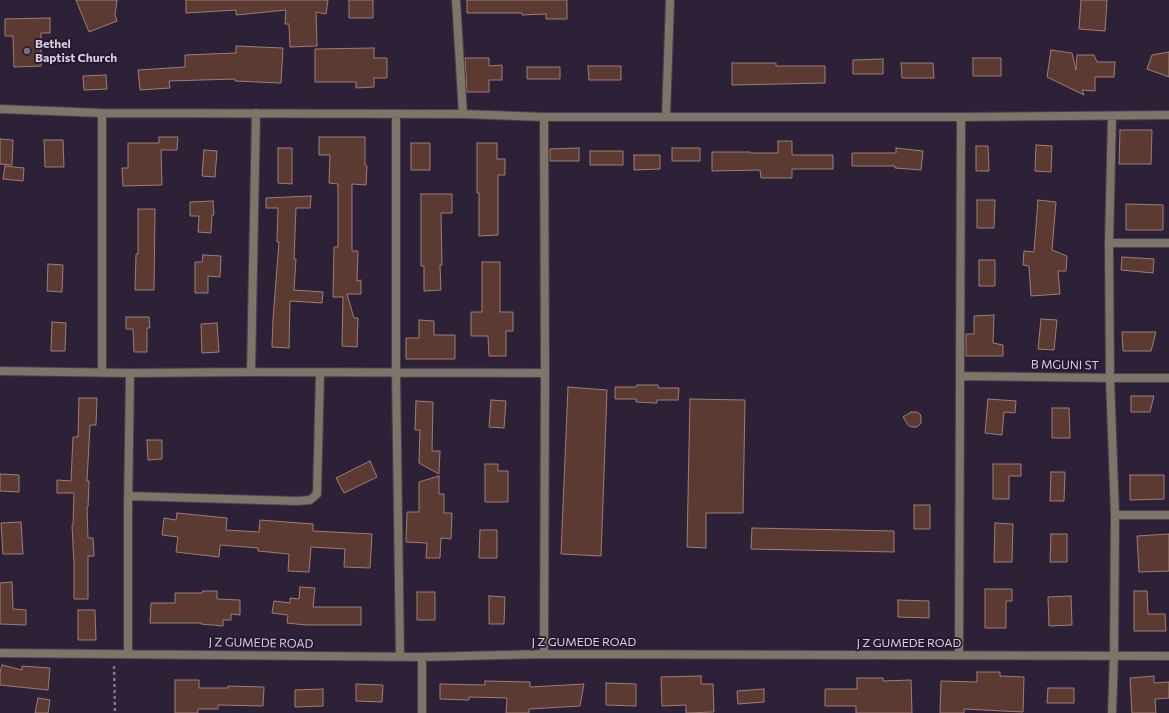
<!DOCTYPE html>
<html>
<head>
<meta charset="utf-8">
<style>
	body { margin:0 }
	canvas { display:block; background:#2d2138 }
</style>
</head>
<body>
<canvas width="1169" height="713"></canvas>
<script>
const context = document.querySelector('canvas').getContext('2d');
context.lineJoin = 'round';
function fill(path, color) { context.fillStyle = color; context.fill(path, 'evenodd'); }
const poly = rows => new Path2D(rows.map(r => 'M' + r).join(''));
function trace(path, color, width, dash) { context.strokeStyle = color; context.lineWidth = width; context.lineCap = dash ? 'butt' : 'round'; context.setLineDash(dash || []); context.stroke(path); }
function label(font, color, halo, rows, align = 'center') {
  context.font = font + ' Commissioner,sans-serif'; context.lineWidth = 3.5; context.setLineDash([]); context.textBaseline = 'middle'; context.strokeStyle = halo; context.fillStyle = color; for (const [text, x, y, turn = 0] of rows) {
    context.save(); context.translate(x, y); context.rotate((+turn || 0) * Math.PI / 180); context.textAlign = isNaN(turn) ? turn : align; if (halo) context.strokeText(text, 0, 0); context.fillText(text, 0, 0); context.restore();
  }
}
const building = poly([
	[76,0,117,0,115,15,117,21,89,32,76,0],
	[186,0,328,0,326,14,316,12,317,46,290,47,289,24,285,24,286,10,236,15,236,10,186,13,186,0],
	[349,0,373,0,373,18,349,18,349,0],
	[467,0,567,0,567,19,546,19,546,14,522,15,522,13,467,13,467,0],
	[1081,0,1107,0,1105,31,1079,29,1081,0],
	[50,18,50,33,41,33,41,66,14,67,13,36,5,36,5,19,50,18],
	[236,46,283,48,281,83,235,81,235,79,169,81,170,88,140,90,138,70,185,67,185,55,236,53,236,46],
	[374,48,374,58,387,58,387,78,374,78,374,87,356,88,356,82,315,82,315,49,374,48],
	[1051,50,1072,53,1076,70,1077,55,1094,55,1097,62,1115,62,1114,77,1095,77,1095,91,1082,90,1084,95,1047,77,1051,50],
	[1169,52,1169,77,1147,69,1152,55,1169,52],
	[465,58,489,58,489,66,502,65,502,80,489,80,489,92,467,92,465,58],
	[973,58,1001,58,1001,76,973,76,973,58],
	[883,59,883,74,853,74,853,60,883,59],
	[732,63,776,63,776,66,825,66,825,83,732,85,732,63],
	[901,63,933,63,934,78,902,78,901,63],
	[588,66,621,66,621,80,589,80,588,66],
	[527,67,560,67,560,79,527,79,527,67],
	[106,75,107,89,84,90,83,76,106,75],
	[1120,130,1152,130,1151,164,1119,164,1120,130],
	[159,137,178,137,177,150,161,150,162,185,123,186,122,168,128,168,128,143,159,143,159,137],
	[319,137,365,137,365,165,367,166,366,185,352,184,352,251,358,251,357,281,361,280,361,294,347,294,354,318,358,318,357,347,342,346,343,297,333,297,334,247,338,247,338,184,329,183,330,155,319,155,319,137],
	[0,139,13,140,12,165,0,164,0,139],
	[44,140,63,140,64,167,45,167,44,140],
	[778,141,792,141,792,155,833,155,833,169,792,169,792,178,761,178,760,170,712,171,712,152,750,152,750,153,778,153,778,141],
	[411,143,430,143,430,170,411,170,411,143],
	[477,143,497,143,497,159,505,159,505,175,498,175,498,235,479,236,479,193,477,193,477,143],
	[1036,145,1052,146,1051,172,1035,171,1036,145],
	[976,146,988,146,989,171,976,171,976,146],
	[278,148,292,148,292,184,278,183,278,148],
	[579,148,579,161,550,161,550,149,579,148],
	[672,148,700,148,700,161,672,161,672,148],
	[896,148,923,151,921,170,895,168,895,166,852,166,852,153,896,153,896,148],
	[204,150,217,151,215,177,202,176,204,150],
	[590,151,623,151,623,165,590,165,590,151],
	[634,155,660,155,660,169,634,170,634,155],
	[5,166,24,168,23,181,3,179,5,166],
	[421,194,452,194,452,213,441,213,442,265,440,265,441,290,424,291,424,266,421,266,421,194],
	[311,196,310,208,296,208,294,259,296,259,294,290,323,292,322,303,290,301,289,348,272,347,273,319,279,242,277,242,278,208,266,208,266,198,311,196],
	[977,200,995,200,994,228,977,228,977,200],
	[1038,200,1056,202,1052,250,1067,256,1066,271,1058,271,1060,294,1031,296,1029,266,1023,265,1024,251,1034,252,1038,200],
	[213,201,214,215,212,215,211,233,198,232,199,216,190,216,190,202,213,201],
	[1126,204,1163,205,1163,230,1126,230,1126,204],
	[138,209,155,209,154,290,135,290,136,254,138,254,138,209],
	[203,255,221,256,220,277,208,276,208,293,195,293,195,262,202,262,203,255],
	[1122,257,1154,259,1153,273,1121,270,1122,257],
	[979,260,995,260,995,286,979,286,979,260],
	[482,262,500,262,500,312,513,312,513,331,506,331,506,356,489,356,488,336,471,336,471,312,482,312,482,262],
	[48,264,63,265,62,292,47,291,48,264],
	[994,315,993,343,1003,345,1003,356,966,356,966,334,974,334,974,316,994,315],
	[126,317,149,317,150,328,147,328,147,352,134,352,133,329,126,329,126,317],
	[1041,319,1057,320,1054,350,1038,349,1041,319],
	[419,320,434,321,434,335,455,335,455,359,406,359,406,338,419,338,419,320],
	[52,322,66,323,65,351,51,351,52,322],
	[217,323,219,352,202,353,201,324,217,323],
	[1122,332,1156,332,1151,351,1123,351,1122,332],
	[637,385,658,385,658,388,679,388,678,400,657,400,657,403,636,402,636,399,615,399,615,387,636,387,637,385],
	[568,387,607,390,601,556,561,554,568,387],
	[1131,396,1154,396,1150,412,1131,412,1131,396],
	[79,398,97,398,96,425,90,425,87,481,89,481,88,507,87,507,88,538,93,538,94,556,88,556,88,599,74,599,74,564,72,525,73,525,74,493,57,493,57,480,71,481,73,437,78,437,79,398],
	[690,399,745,400,743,513,706,513,706,548,687,547,690,399],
	[988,399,1016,401,1015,413,1004,412,1002,435,985,433,988,399],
	[491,400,506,401,504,428,489,427,491,400],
	[416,401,433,402,432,451,440,451,439,474,419,463,420,430,415,430,416,401],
	[1052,408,1069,408,1070,438,1052,438,1052,408],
	[911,412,917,412,920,414,921,417,921,423,917,427,911,427,908,425,903,417,911,412],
	[147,440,162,440,162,459,148,460,147,440],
	[370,461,377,477,344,493,336,478,370,461],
	[485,464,498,464,498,471,508,471,508,502,485,502,485,464],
	[993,464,1021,464,1021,476,1009,476,1009,499,993,499,993,464],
	[1051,472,1065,472,1064,501,1050,501,1051,472],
	[0,474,19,475,19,492,0,491,0,474],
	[1130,475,1164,475,1164,499,1130,500,1130,475],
	[439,476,439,494,444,494,444,513,452,513,451,539,441,538,440,558,426,558,427,543,406,542,407,512,419,512,419,482,439,476],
	[914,505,930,505,930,529,914,529,914,505],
	[177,513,227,518,226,530,259,532,260,520,313,524,313,531,372,534,370,568,344,567,345,549,311,547,309,572,288,571,289,554,258,551,258,548,220,545,219,557,176,552,178,537,162,535,164,518,176,520,177,513],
	[21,522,23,554,3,554,1,523,21,522],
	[995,523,1013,524,1012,562,994,562,995,523],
	[752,528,894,531,894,552,751,549,752,528],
	[480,530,497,530,497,558,479,558,480,530],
	[1051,534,1067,534,1067,562,1050,562,1051,534],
	[1169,534,1169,571,1139,572,1137,536,1169,534],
	[12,582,13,609,26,610,26,625,0,624,0,583,12,582],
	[300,587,315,588,313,607,361,607,361,625,306,625,287,623,288,615,272,613,274,601,290,603,290,598,299,599,300,587],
	[985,589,1012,589,1012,601,1006,601,1006,628,985,628,985,589],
	[203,591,217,591,217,599,240,600,240,615,231,614,231,620,223,620,223,626,201,624,201,623,150,623,151,603,175,603,175,593,202,593,203,591],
	[1134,591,1147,591,1148,614,1165,614,1166,631,1134,631,1134,591],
	[417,592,435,592,435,620,417,620,417,592],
	[489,596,505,597,504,624,489,624,489,596],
	[1071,596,1072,625,1049,626,1048,597,1071,596],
	[898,600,929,601,929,618,898,617,898,600],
	[78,610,95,610,96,640,78,640,78,610],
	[2,665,22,670,22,666,50,668,48,690,0,685,0,673,2,665],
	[977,672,1000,672,1000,676,1024,677,1023,712,964,709,964,713,940,713,941,681,977,682,977,672],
	[701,676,701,684,713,684,714,712,686,713,686,705,662,706,661,677,701,676],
	[1154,676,1154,683,1169,682,1169,698,1155,699,1156,713,1132,713,1130,678,1154,676],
	[857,678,883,678,883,681,911,680,912,713,856,713,856,706,825,706,825,689,857,689,857,678],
	[175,680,199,680,199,688,228,688,228,686,264,687,263,706,218,705,218,709,198,709,198,713,175,713,175,680],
	[485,681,530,682,530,687,584,684,580,706,529,709,529,713,506,713,507,698,469,697,469,700,440,699,440,684,485,685,485,681],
	[606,683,636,684,636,706,606,705,606,683],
	[356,684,383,685,382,702,356,701,356,684],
	[1048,688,1074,688,1074,703,1047,703,1048,688],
	[323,689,323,706,295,707,295,690,323,689],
	[764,689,764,702,738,704,737,691,764,689],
	[38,698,50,700,48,713,35,713,38,698]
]);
fill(building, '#5b3a31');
trace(building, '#9e7d74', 1);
const street = poly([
	[456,0,463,114],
	[0,109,102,113,463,114,544,117,961,117,1169,115],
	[396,114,396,373,400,656],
	[666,117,670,0],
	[1109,243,1169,243],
	[0,371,130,373,251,372,545,373],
	[251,372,256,113],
	[102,373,102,113],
	[960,376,1110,378,1169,378],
	[128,496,297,501,310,500,317,494,320,373],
	[1115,515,1169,515],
	[0,653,422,657,544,654,1169,656],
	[128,654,128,511,130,373],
	[544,654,545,373,544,117],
	[959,655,961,117],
	[422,657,422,713],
	[1112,713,1114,656,1115,515,1110,378,1109,243,1112,116]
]);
trace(street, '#483d52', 10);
trace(poly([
	[114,666,115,713]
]), '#82798c', 2.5, [3, 3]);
trace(street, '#7f7468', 8);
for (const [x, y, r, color] of [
	[27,51,4,"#6b7280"]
]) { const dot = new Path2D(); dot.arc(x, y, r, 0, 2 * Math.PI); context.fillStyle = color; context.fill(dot); trace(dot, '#23182e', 1.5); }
label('bold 12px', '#d5cedd', '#23182e', [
	["Bethel",35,44],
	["Baptist Church",35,58]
], 'left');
label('12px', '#d5cedd', '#23182e', [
	["B MGUNI ST",1065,365,1],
	["J Z GUMEDE ROAD",584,642],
	["J Z GUMEDE ROAD",261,643,1],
	["J Z GUMEDE ROAD",909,643]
]);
</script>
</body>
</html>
